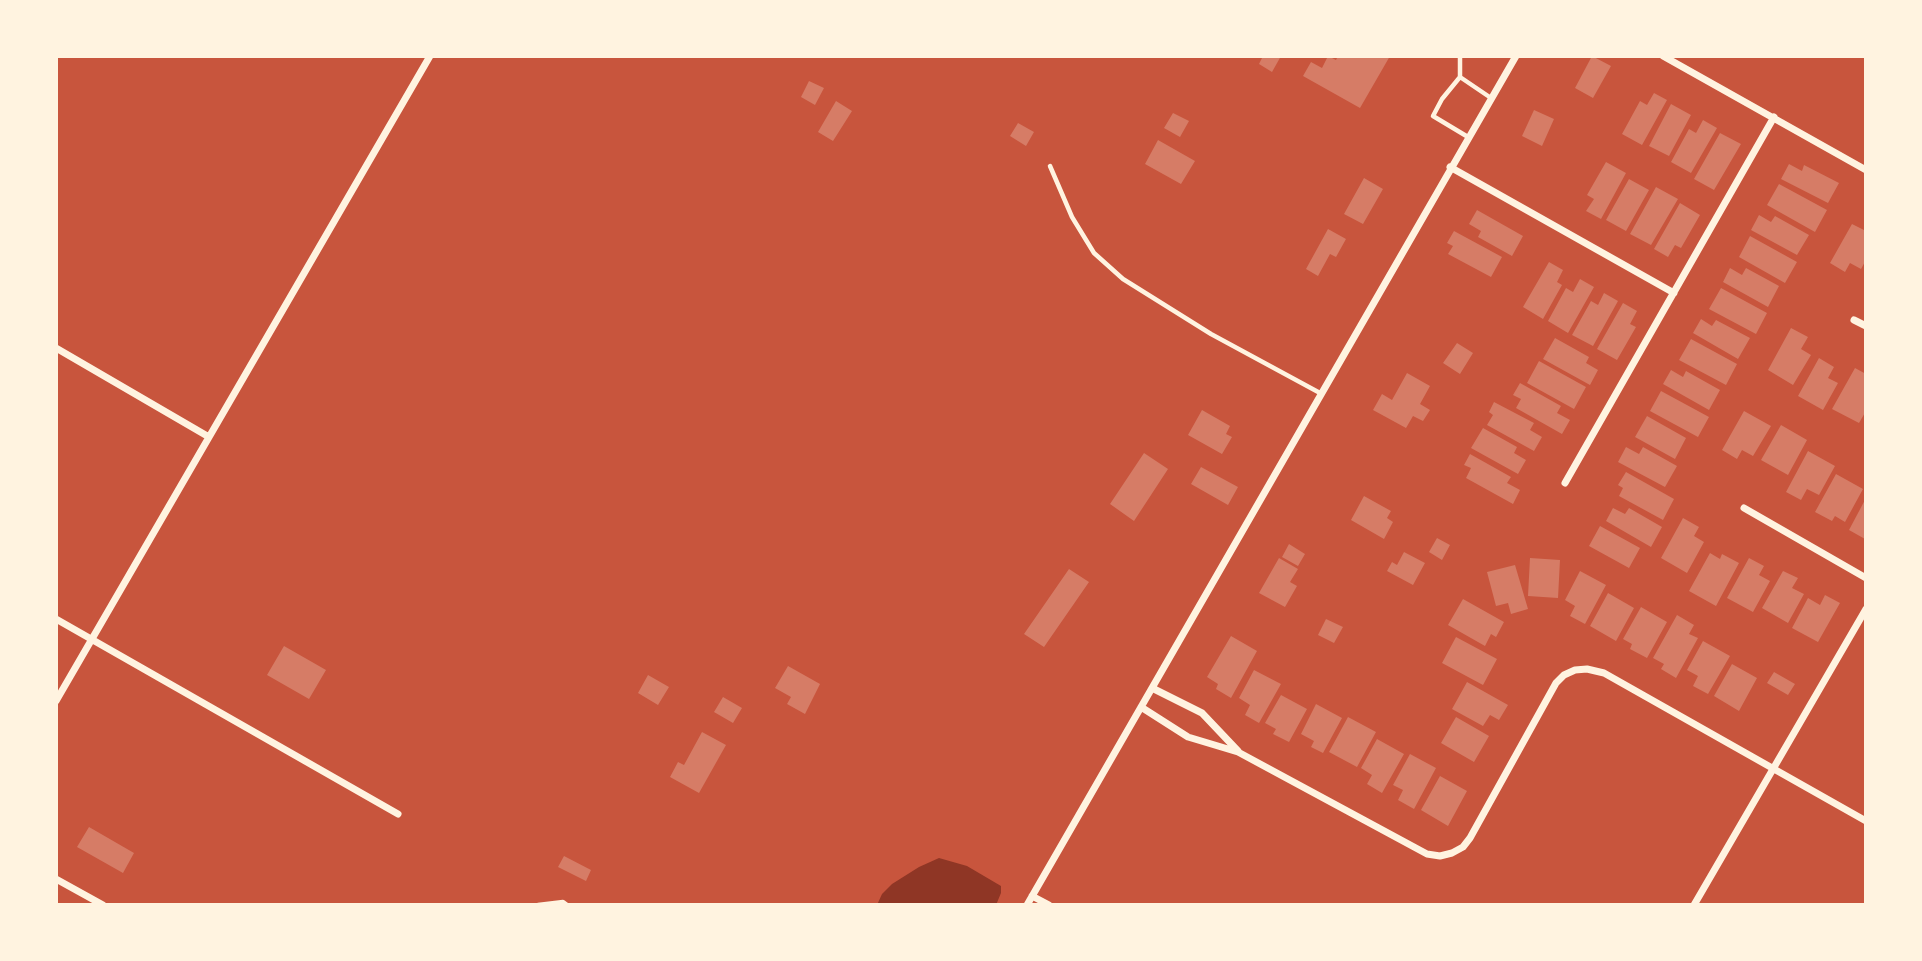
<!DOCTYPE html>
<html>
<head>
<meta charset="utf-8">
<style>
	body { margin:0 }
	#map { position:relative; width:1922px; height:961px; overflow:hidden; background:#c8553d; font-family:"Roboto Condensed",sans-serif }
	canvas { display:block }
	.frame { position:absolute; inset:0; border:58px solid #fff3e0; pointer-events:none }
</style>
</head>
<body>
<div id="map">
<canvas width="1922" height="961"></canvas>
<div class="frame"></div>
</div>
<script>
const context = document.querySelector('canvas').getContext('2d');
context.lineJoin = 'round';
function fill(path, color) { context.fillStyle = color; context.fill(path, 'evenodd'); }
const poly = rows => new Path2D(rows.map(r => 'M' + r).join(''));
function trace(path, color, width, dash) { context.strokeStyle = color; context.lineWidth = width; context.lineCap = dash ? 'butt' : 'round'; context.setLineDash(dash || []); context.stroke(path); }
fill(poly([
	[939,858,967,866,1001,886,1001,893,996,905,877,905,882,894,892,884,919,867]
]), '#8f3625');
fill(poly([
	[1263,56,1281,56,1272,72,1259,64],
	[1328,56,1336,60,1338,56,1390,56,1360,108,1303,76,1311,62,1322,68],
	[1592,56,1611,66,1593,98,1575,88],
	[809,81,824,88,815,105,801,97],
	[1654,93,1667,100,1642,145,1622,134,1640,101,1647,105],
	[836,101,852,111,833,141,818,132],
	[1671,104,1691,115,1669,156,1649,146],
	[1534,110,1554,119,1542,146,1522,136],
	[1173,113,1189,121,1180,137,1164,128],
	[1703,120,1717,128,1691,173,1671,162,1689,129,1696,133],
	[1018,123,1034,132,1026,146,1010,136],
	[1720,133,1741,144,1714,190,1694,179],
	[1158,140,1195,161,1181,184,1145,164],
	[1606,162,1626,173,1601,219,1586,211,1594,199,1587,195],
	[1789,164,1802,171,1804,165,1839,183,1828,203,1781,179],
	[1364,178,1383,189,1363,224,1344,214],
	[1629,179,1649,190,1626,231,1606,220],
	[1779,184,1827,210,1815,232,1767,205],
	[1656,187,1678,199,1651,245,1630,234],
	[1680,203,1700,215,1681,248,1675,245,1668,257,1654,249],
	[1477,210,1523,236,1512,256,1478,237,1481,231,1469,224],
	[1759,215,1771,222,1775,216,1809,235,1797,255,1751,230],
	[1852,224,1866,231,1866,260,1861,269,1850,263,1845,272,1830,263],
	[1328,229,1346,239,1336,257,1330,254,1318,276,1306,269],
	[1454,231,1502,257,1491,277,1448,254,1453,246,1447,243],
	[1750,236,1797,262,1785,283,1739,257],
	[1549,262,1563,270,1557,282,1562,285,1543,319,1523,307],
	[1730,268,1742,275,1746,268,1779,286,1768,307,1723,282],
	[1580,279,1594,287,1568,333,1548,321,1566,288,1573,292],
	[1721,288,1767,313,1756,334,1709,309],
	[1604,293,1618,301,1593,346,1572,335,1591,301,1598,305],
	[1623,303,1637,311,1630,324,1636,327,1617,360,1597,349],
	[1701,319,1712,326,1716,320,1750,338,1738,359,1693,333],
	[1791,328,1808,337,1801,349,1811,355,1793,385,1768,370],
	[1555,338,1589,357,1586,363,1598,370,1590,385,1543,359],
	[1691,339,1737,364,1726,385,1679,360],
	[1457,343,1473,353,1460,374,1443,363],
	[1819,358,1834,367,1828,378,1838,383,1823,410,1798,396],
	[1539,361,1586,387,1574,409,1527,383],
	[1855,368,1866,374,1866,411,1859,423,1832,409],
	[1671,370,1683,377,1686,371,1720,390,1709,410,1663,384],
	[1407,373,1430,386,1420,404,1430,410,1423,421,1413,416,1406,428,1373,410,1382,394,1392,400],
	[1520,383,1561,406,1557,413,1570,420,1562,434,1516,408,1521,399,1513,395],
	[1661,391,1709,417,1698,437,1650,411],
	[1494,402,1534,423,1530,430,1542,437,1534,451,1487,425,1493,415,1489,412],
	[1202,410,1230,426,1226,434,1232,437,1222,454,1188,435],
	[1744,411,1771,426,1753,456,1742,450,1737,459,1722,450],
	[1647,416,1686,438,1675,459,1635,437],
	[1781,425,1807,440,1788,475,1761,460],
	[1483,428,1517,447,1514,453,1526,460,1518,474,1471,448],
	[1626,447,1639,454,1643,447,1677,466,1665,487,1618,462],
	[1808,451,1835,466,1819,495,1807,489,1801,500,1786,492],
	[1144,453,1168,469,1134,521,1110,504],
	[1470,454,1511,477,1507,483,1520,490,1513,504,1466,478,1471,468,1464,465],
	[1201,467,1238,487,1228,505,1191,484],
	[1626,472,1674,499,1663,520,1619,496,1623,488,1618,485],
	[1836,474,1863,489,1845,522,1835,516,1832,521,1815,512],
	[1364,496,1391,511,1387,518,1393,522,1384,539,1351,520],
	[1866,498,1866,537,1865,539,1849,530],
	[1613,508,1625,514,1629,508,1662,527,1651,547,1606,521],
	[1683,518,1699,527,1694,536,1704,542,1687,573,1661,558],
	[1600,526,1640,548,1629,568,1589,546],
	[1437,538,1450,545,1442,560,1429,552],
	[1289,544,1305,554,1298,566,1282,557],
	[1404,552,1425,563,1413,585,1387,571,1392,562,1397,565],
	[1710,553,1720,559,1722,554,1739,563,1716,606,1689,591],
	[1279,558,1298,569,1290,582,1297,586,1285,607,1259,593],
	[1530,558,1560,560,1558,598,1528,596],
	[1749,558,1764,566,1759,575,1770,581,1753,612,1727,598],
	[1515,565,1528,609,1511,614,1508,603,1496,606,1487,572],
	[1069,569,1089,582,1044,647,1024,634],
	[1580,571,1606,585,1585,624,1570,616,1575,606,1565,600],
	[1783,571,1798,578,1792,588,1804,594,1788,623,1762,608],
	[1608,593,1634,608,1616,641,1590,626],
	[1825,595,1840,603,1818,642,1792,628,1808,598,1820,605],
	[1463,599,1504,622,1496,637,1491,634,1485,646,1448,625],
	[1641,607,1667,622,1647,658,1630,649,1632,644,1623,639],
	[1677,615,1694,625,1689,634,1698,638,1676,678,1661,669,1664,664,1653,658],
	[1326,619,1343,627,1334,643,1318,635],
	[1231,636,1257,651,1231,698,1216,689,1218,684,1207,677],
	[1456,637,1497,659,1483,685,1442,663],
	[1703,641,1730,656,1708,694,1693,686,1698,676,1687,670],
	[284,646,326,670,309,699,267,675],
	[1732,664,1757,678,1739,711,1714,696],
	[788,666,820,684,805,714,787,704,791,697,775,688],
	[1254,670,1281,684,1259,723,1245,715,1250,705,1239,698],
	[1774,672,1795,684,1788,695,1767,683],
	[648,675,669,687,658,705,638,693],
	[1467,682,1508,705,1499,720,1490,715,1483,726,1452,709],
	[1281,695,1307,709,1289,742,1273,734,1276,729,1265,723],
	[723,697,742,708,733,723,714,712],
	[1316,704,1342,718,1323,753,1311,747,1314,741,1301,734],
	[1348,717,1376,732,1357,767,1329,752],
	[1456,717,1489,736,1474,762,1441,743],
	[702,732,726,745,699,793,670,777,678,762,684,765],
	[1377,739,1404,754,1382,793,1367,784,1372,775,1361,768],
	[1410,754,1436,768,1414,809,1398,800,1403,790,1393,785],
	[1440,776,1467,791,1448,826,1421,810],
	[89,827,134,853,123,873,77,847],
	[564,856,591,870,586,881,558,867]
]), '#d67c66');
trace(poly([
	[1460,56,1460,77,1491,98],
	[1460,77,1442,99,1433,116,1468,137],
	[1050,166,1072,217,1094,253,1123,279,1211,334,1320,393],
	[538,905,563,902,567,905]
]), '#fff3e0', 4.5);
trace(poly([
	[1663,56,1866,170],
	[1450,167,1674,293],
	[1854,320,1866,326],
	[56,348,209,437],
	[1565,483,1774,117],
	[1744,508,1866,578],
	[56,619,398,814],
	[1152,688,1202,713,1238,751],
	[56,701,430,56],
	[1141,707,1188,737,1238,752,1427,854,1440,856,1452,853,1463,847,1470,838,1556,683,1564,675,1575,670,1587,669,1604,673,1866,821],
	[56,879,103,905],
	[1032,896,1049,905],
	[1027,905,1516,56],
	[1694,905,1866,609]
]), '#fff3e0', 7);
</script>
</body>
</html>
